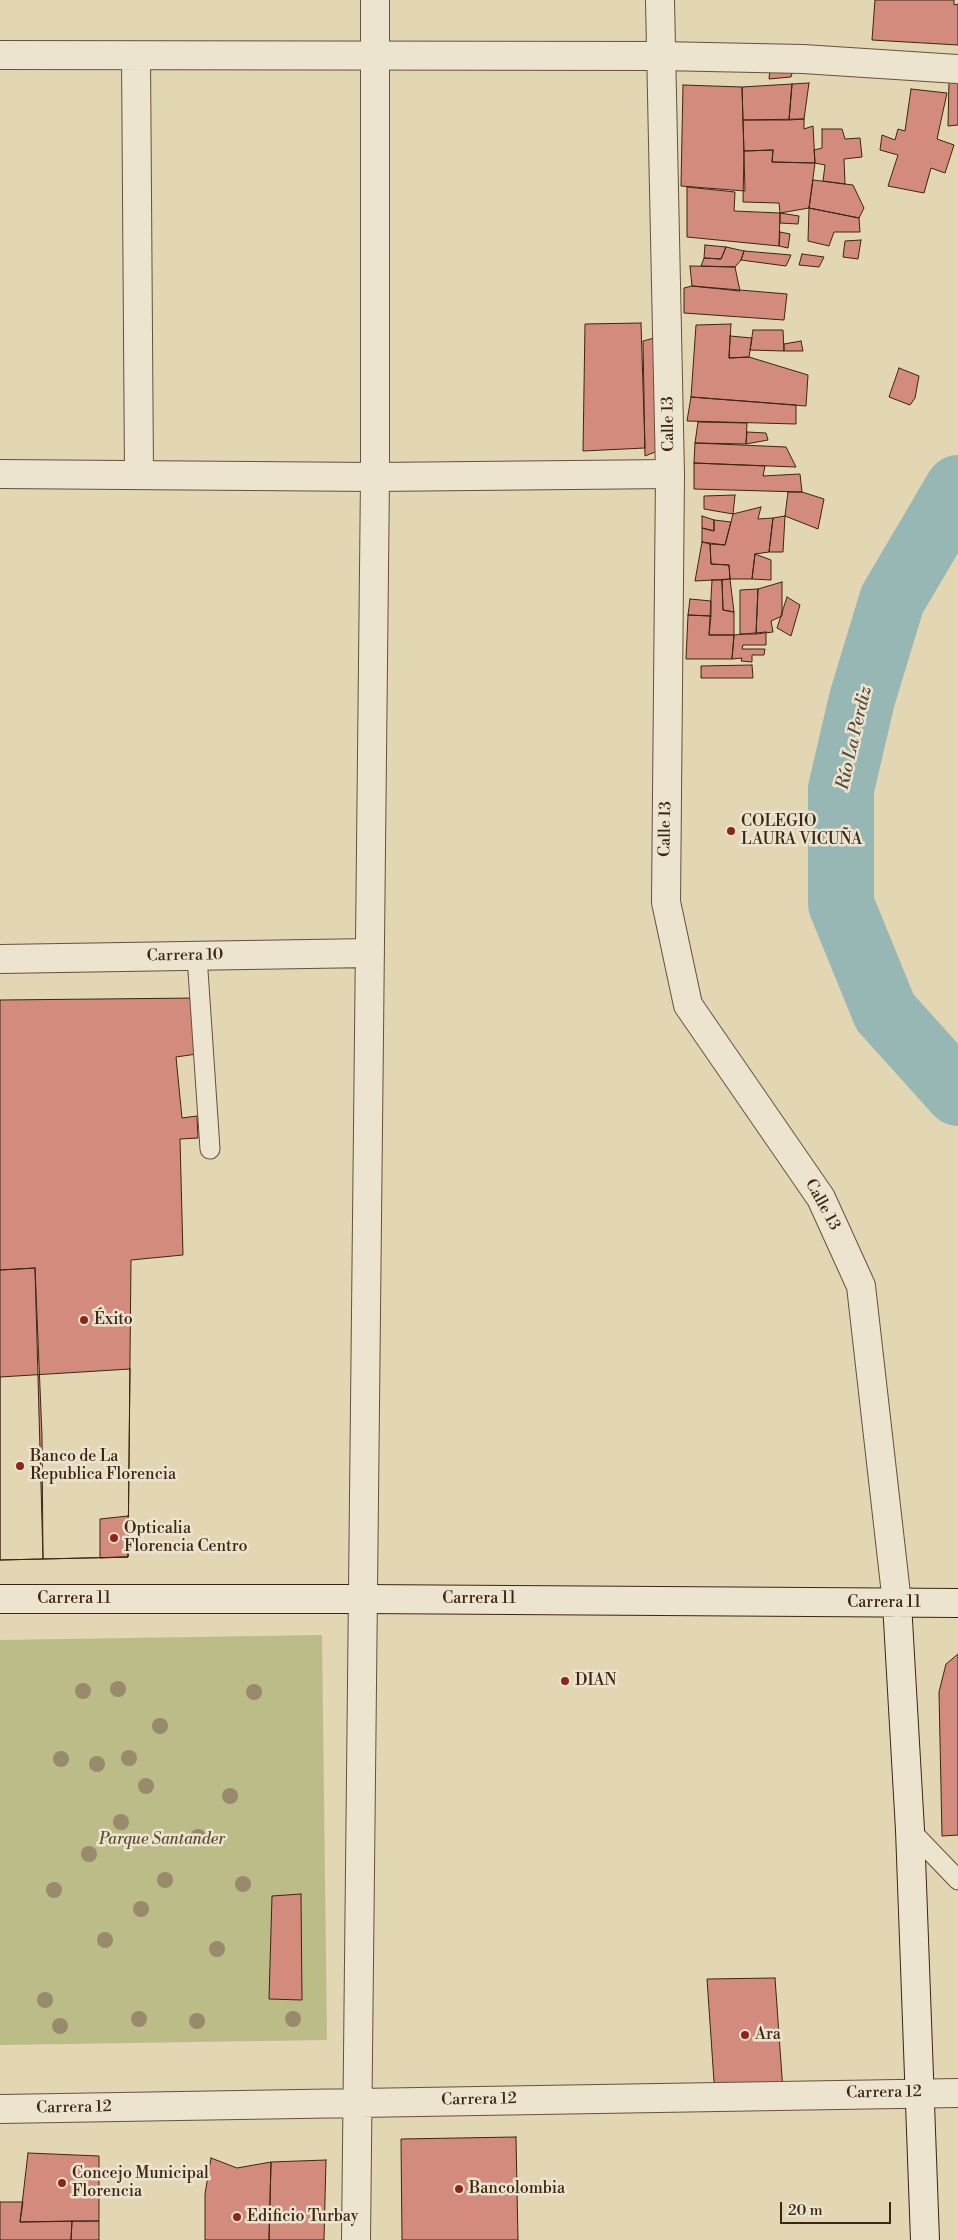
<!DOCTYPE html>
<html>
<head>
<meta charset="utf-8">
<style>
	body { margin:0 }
	#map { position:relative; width:958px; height:2240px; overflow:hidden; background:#e2d6b3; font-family:"Libre Bodoni",serif }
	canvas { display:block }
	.scale { position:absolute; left:780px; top:2202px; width:111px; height:22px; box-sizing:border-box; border:2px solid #3c2613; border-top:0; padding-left:6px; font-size:15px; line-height:18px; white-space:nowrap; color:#3c2613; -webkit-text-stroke:4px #ece4ce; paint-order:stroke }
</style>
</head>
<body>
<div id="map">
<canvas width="958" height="2240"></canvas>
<div class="scale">20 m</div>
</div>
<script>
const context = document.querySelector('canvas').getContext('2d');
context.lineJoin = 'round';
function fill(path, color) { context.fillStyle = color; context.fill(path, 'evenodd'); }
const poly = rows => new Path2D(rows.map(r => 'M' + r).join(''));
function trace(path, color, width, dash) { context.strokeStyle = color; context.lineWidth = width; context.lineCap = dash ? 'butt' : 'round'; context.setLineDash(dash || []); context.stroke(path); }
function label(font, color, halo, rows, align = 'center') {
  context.font = font + ' "Libre Bodoni",serif'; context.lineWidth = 5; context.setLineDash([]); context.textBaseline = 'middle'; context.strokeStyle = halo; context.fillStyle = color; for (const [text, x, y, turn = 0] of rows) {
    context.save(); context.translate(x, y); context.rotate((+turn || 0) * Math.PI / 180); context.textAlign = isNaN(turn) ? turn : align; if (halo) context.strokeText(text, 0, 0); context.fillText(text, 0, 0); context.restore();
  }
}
fill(poly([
	[322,1635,327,2040,0,2045,0,1640]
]), '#bbbc88');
trace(poly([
	[958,488,892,600,862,699,841,789,841,904,885,1012,958,1093]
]), '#97b7b5', 66);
const building = poly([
	[875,0,954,0,954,5,958,4,958,45,872,40,875,0],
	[770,69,793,69,791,77,769,79,770,69],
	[949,81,958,82,958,125,948,126,949,81],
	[809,83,804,119,789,120,792,84,809,83],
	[792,84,789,120,743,120,742,87,792,84],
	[683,85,742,87,745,191,681,186,683,85],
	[911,89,947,93,937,139,954,145,945,173,931,168,924,193,888,186,898,155,880,150,882,135,895,140,898,129,905,131,911,89],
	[804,119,804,129,813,126,815,163,772,162,773,150,744,151,743,120,804,119],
	[822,129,842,129,845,139,860,138,862,157,844,159,845,184,823,181,825,165,815,163,814,150,822,148,822,129],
	[773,150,772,162,815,163,809,208,780,213,779,203,743,202,744,151,773,150],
	[813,180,853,185,864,208,859,218,809,208,813,180],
	[687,187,735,192,734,211,780,213,779,246,687,237,687,187],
	[809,208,859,218,860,232,834,232,829,246,808,241,809,208],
	[780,213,799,216,798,224,780,223,780,213],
	[780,232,790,234,788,248,779,246,780,232],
	[861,240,858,259,843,257,845,241,861,240],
	[705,245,726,247,721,259,704,258,705,245],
	[726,247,744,251,741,260,735,267,701,266,704,258,721,259,726,247],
	[744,251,791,255,786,266,741,260,744,251],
	[802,254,824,257,819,267,799,265,802,254],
	[690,266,735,267,740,291,692,286,690,266],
	[692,286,787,294,784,320,684,313,684,288,692,286],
	[641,323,645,448,583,451,585,324,641,323],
	[731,324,729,358,749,357,808,375,806,406,691,397,696,325,731,324],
	[753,330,783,330,784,351,750,350,753,330],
	[730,336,752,338,749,357,729,358,730,336],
	[658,337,660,450,645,456,643,341,658,337],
	[801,341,803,351,784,351,784,344,801,341],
	[899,368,919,376,915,398,910,405,889,397,899,368],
	[691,397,796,405,796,424,687,421,691,397],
	[698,422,747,423,746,444,695,443,698,422],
	[747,432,766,433,768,440,746,444,747,432],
	[695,443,786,447,796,467,694,463,695,443],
	[694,463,765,466,763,476,800,474,802,492,694,489,694,463],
	[788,492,802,492,824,499,818,529,785,516,788,492],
	[735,495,733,514,704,509,704,496,735,495],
	[761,507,758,519,773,518,769,552,755,554,752,579,730,579,729,565,711,564,710,544,725,545,733,514,761,507],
	[702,516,714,520,714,531,702,528,702,516],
	[785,516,783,552,769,552,773,518,785,516],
	[714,520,731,522,725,545,702,542,702,528,714,531,714,520],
	[702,542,710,544,711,564,729,565,730,579,695,581,702,542],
	[755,554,771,560,771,580,752,579,755,554],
	[730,579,734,612,723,610,722,580,730,579],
	[712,580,722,580,723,610,734,612,734,635,709,635,712,580],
	[782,582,782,616,771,621,773,632,756,634,758,589,782,582],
	[758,589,756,634,740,634,740,590,758,589],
	[787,597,800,605,791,636,777,628,787,597],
	[690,599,711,601,711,616,688,615,690,599],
	[688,615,711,616,709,635,734,635,732,659,686,659,688,615],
	[766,632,766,645,743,645,742,649,765,649,764,655,752,655,752,662,741,661,742,658,732,659,734,635,766,632],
	[752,665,753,678,701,678,701,666,752,665],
	[200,998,204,1053,176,1057,182,1118,197,1116,198,1138,180,1139,183,1255,131,1260,128,1557,43,1559,42,1436,35,1268,0,1270,0,1000,200,998],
	[35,1268,43,1559,0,1560,0,1270,35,1268],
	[130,1369,128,1557,0,1560,0,1377,130,1369],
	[128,1516,128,1557,100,1558,100,1519,128,1516],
	[958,1654,958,1835,942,1836,939,1692,946,1664,958,1654],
	[301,1894,302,2000,269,1999,272,1896,301,1894],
	[775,1978,783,2091,715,2096,707,1979,775,1978],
	[516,2137,518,2240,402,2240,401,2139,516,2137],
	[28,2153,99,2156,99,2221,20,2222,28,2153],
	[211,2158,237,2168,271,2162,269,2240,205,2240,205,2194,211,2158],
	[326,2160,324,2240,269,2240,271,2162,326,2160],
	[0,2202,23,2202,20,2222,72,2221,71,2240,0,2240,0,2202],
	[72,2221,99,2221,99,2240,71,2240,72,2221]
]);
fill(building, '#d28b7d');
trace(building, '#3c2613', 1);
const service = poly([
	[197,956,210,1149],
	[910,1830,958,1880]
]);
const minor = poly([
	[0,55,660,56,803,59,958,69],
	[136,56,139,475],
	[0,474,375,477,670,474]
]);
const tertiary = poly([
	[660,0,670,474,666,902,688,1005,821,1198,861,1286,897,1603],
	[0,959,370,953],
	[0,2109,958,2093],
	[356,2240,375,477,375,0]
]);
const secondary = poly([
	[0,1599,363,1599,958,1603],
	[897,1603,910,1830,925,2240]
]);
trace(service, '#66523b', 21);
trace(minor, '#66523b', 30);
trace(tertiary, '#66523b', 30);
trace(secondary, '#3c2613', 30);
trace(service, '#ece4ce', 19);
trace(minor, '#ece4ce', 28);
trace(tertiary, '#ece4ce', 28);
trace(secondary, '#ece4ce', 28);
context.fillStyle = '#988a6b';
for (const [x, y] of [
	[118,1689],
	[83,1691],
	[254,1692],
	[160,1726],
	[129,1758],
	[61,1759],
	[97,1764],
	[146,1786],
	[230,1796],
	[121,1822],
	[198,1837],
	[89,1854],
	[165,1880],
	[243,1884],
	[54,1890],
	[141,1909],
	[105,1940],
	[217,1949],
	[45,2000],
	[139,2019],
	[293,2019],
	[197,2021],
	[60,2026]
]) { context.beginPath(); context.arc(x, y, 8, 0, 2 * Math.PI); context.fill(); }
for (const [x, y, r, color] of [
	[731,831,5,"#8f2418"],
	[84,1320,5,"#8f2418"],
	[20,1466,5,"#8f2418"],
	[114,1538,5,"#8f2418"],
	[565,1681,5,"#8f2418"],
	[745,2035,5,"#8f2418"],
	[62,2183,5,"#8f2418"],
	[459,2189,5,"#8f2418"],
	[237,2217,5,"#8f2418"]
]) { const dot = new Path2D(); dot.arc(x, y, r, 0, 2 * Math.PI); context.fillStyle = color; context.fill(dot); trace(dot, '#ece4ce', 2); }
label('16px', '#3c2613', '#ece4ce', [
	["Calle 13",669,424,-91],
	["Calle 13",666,829,-89],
	["Carrera 10",185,956,-1],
	["Calle 13",822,1205,61],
	["Carrera 11",74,1599],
	["Carrera 11",479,1599],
	["Carrera 11",884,1603],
	["Carrera 12",884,2093,-1],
	["Carrera 12",479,2100,-1],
	["Carrera 12",74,2108,-1]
]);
label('16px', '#3c2613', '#ece4ce', [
	["COLEGIO",741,822],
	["LAURA VICUÑA",741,840],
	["Éxito",94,1320],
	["Banco de La",30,1457],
	["Republica Florencia",30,1475],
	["Opticalia",124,1529],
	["Florencia Centro",124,1547],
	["DIAN",575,1681],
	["Ara",755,2035],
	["Concejo Municipal",72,2174],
	["Florencia",72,2192],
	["Bancolombia",469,2189],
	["Edificio Turbay",247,2217]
], 'left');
label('italic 16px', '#5c4c30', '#ece4ce', [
	["Parque Santander",162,1840]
]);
label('italic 18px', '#534a3c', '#ece4ce', [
	["Río La Perdiz",855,738,-77]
]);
</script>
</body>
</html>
